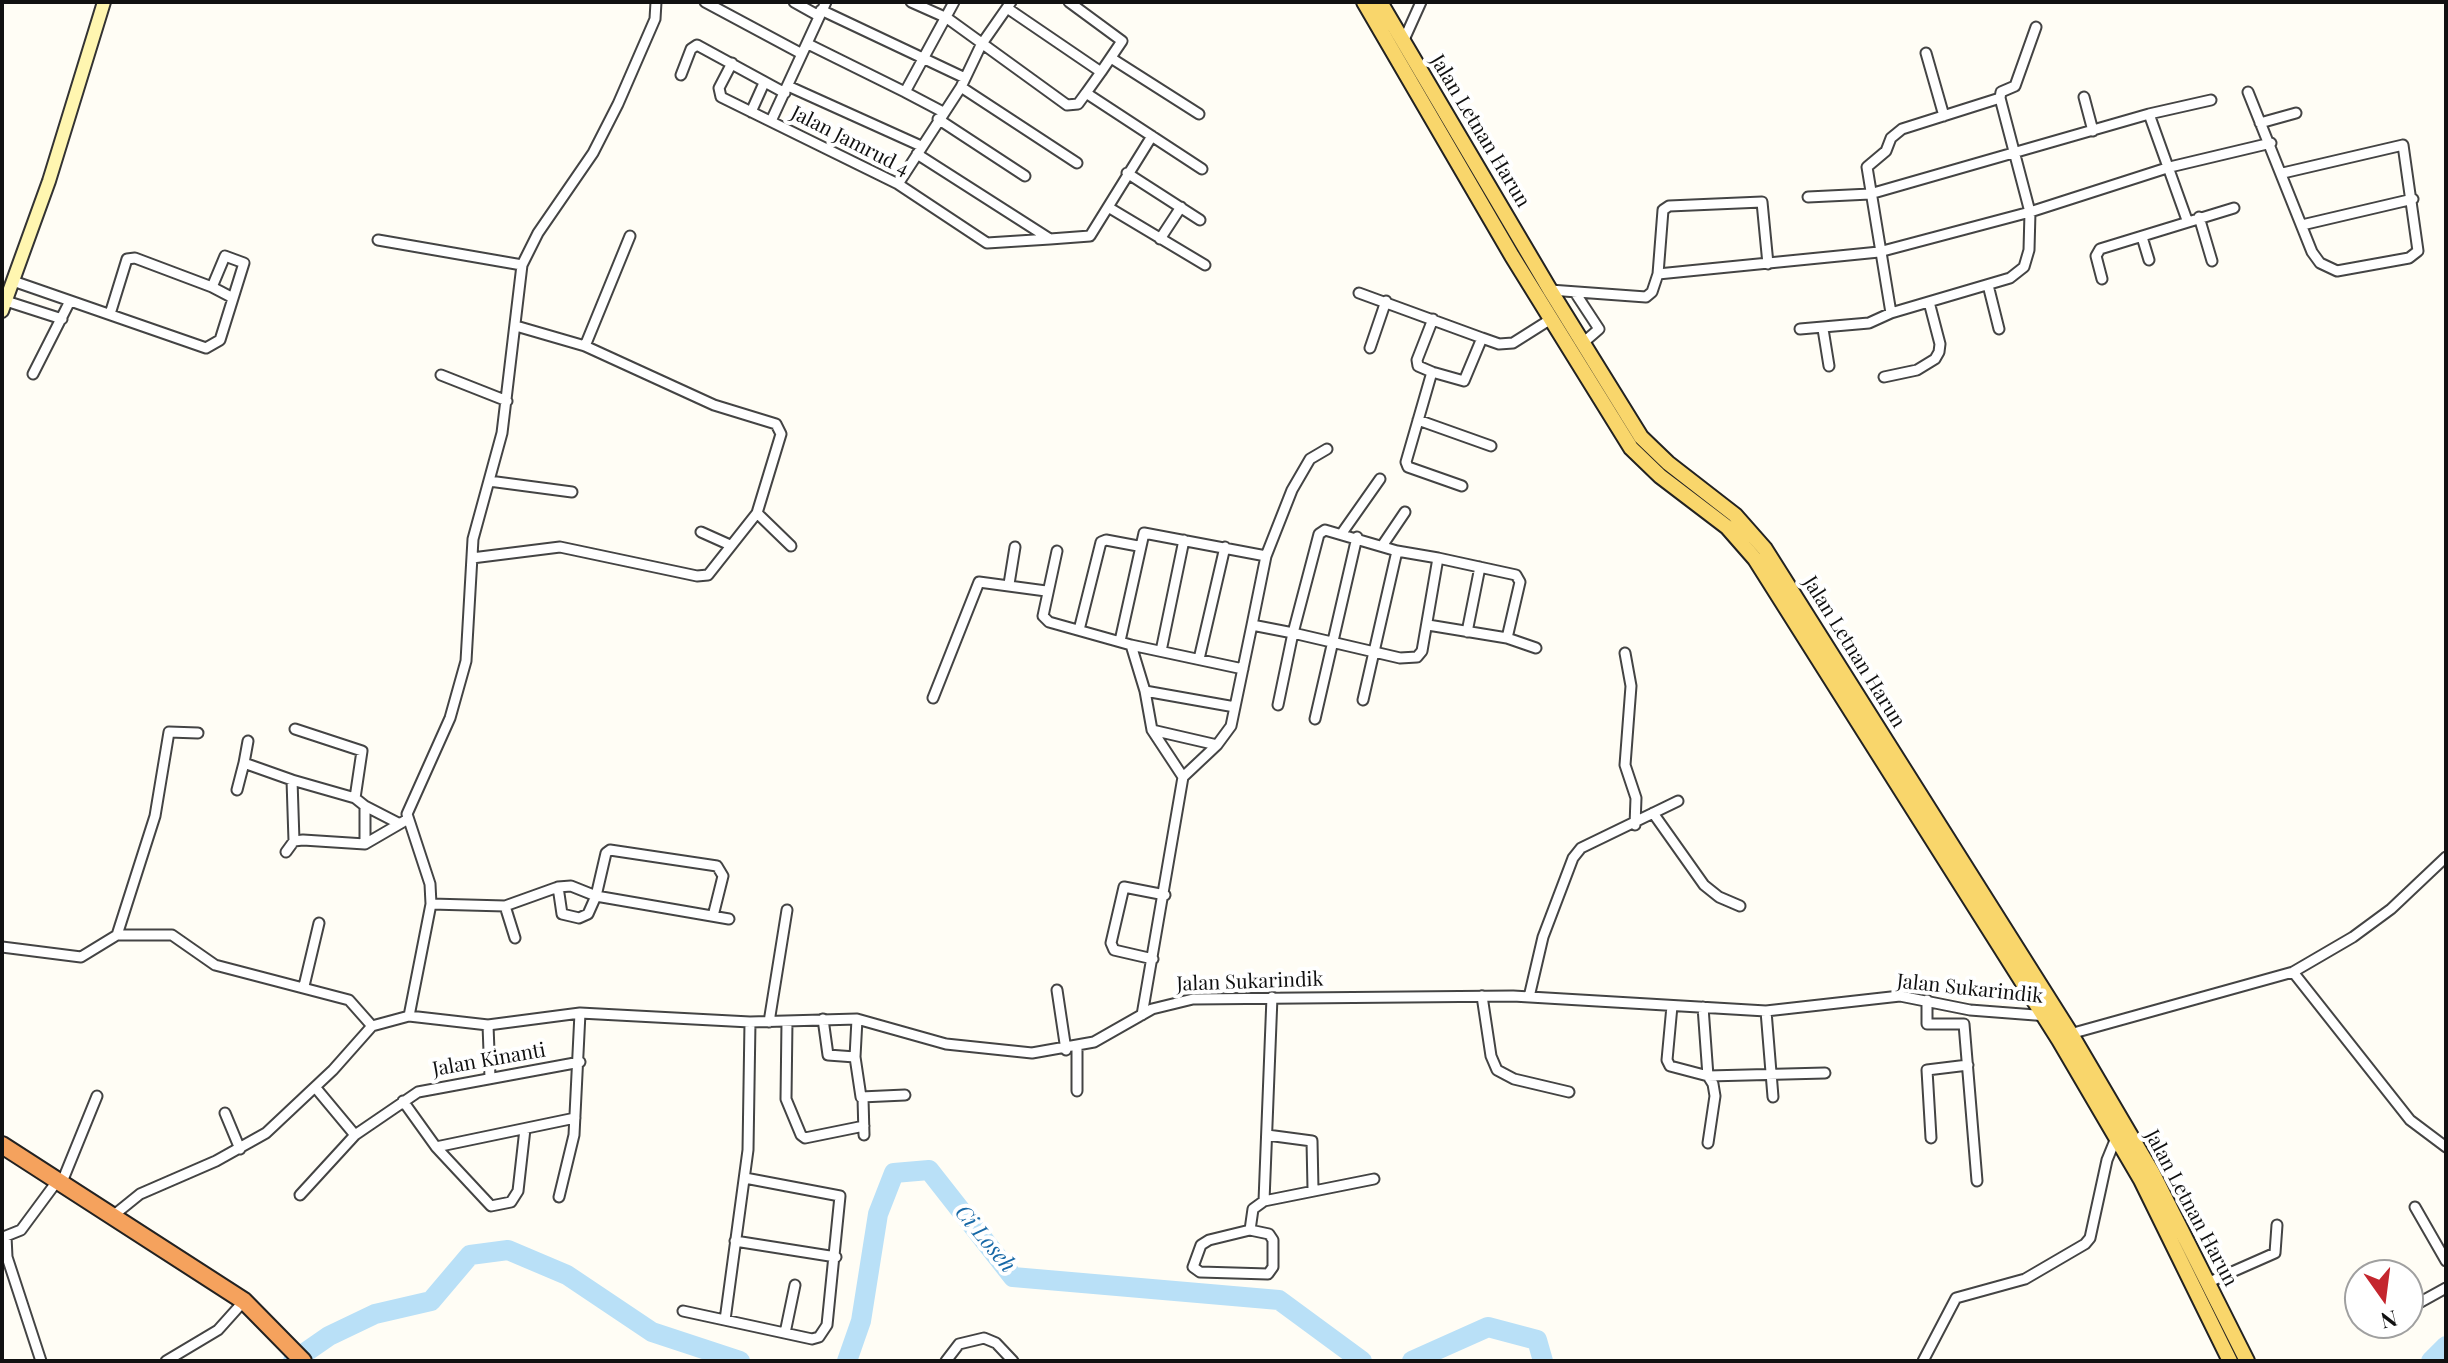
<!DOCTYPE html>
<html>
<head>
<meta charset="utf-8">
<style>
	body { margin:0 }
	#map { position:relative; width:2448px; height:1363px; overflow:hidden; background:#fffdf5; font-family:"Playfair Display",serif }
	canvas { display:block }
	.frame { position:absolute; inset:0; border:4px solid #111; pointer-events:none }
	.north { position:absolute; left:2344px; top:1259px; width:80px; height:80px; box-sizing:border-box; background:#fff; border:2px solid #a0a0a0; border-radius:50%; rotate:166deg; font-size:22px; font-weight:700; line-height:32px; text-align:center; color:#111 }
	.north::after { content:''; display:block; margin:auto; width:28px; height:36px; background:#c4262e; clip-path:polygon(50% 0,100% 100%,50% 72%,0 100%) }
</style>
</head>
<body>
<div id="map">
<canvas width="2448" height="1363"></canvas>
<div class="frame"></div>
<div class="north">N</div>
</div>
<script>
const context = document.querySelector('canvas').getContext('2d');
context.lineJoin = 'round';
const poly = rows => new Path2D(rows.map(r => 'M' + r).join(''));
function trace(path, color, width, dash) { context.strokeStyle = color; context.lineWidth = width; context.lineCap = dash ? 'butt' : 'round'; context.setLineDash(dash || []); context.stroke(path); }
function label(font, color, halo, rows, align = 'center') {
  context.font = font + ' "Playfair Display",serif'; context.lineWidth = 8; context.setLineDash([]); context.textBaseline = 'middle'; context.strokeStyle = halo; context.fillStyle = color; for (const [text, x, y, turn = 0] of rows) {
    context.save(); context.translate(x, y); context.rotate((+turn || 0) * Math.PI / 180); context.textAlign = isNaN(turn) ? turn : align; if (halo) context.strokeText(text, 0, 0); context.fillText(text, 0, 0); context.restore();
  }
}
trace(poly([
	[293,1361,329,1336,375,1314,431,1301,470,1255,508,1250,567,1275,652,1332,740,1361],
	[847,1361,861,1321,878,1214,894,1173,929,1170,1013,1277,1279,1300,1362,1361],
	[1412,1361,1488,1327,1537,1340,1543,1361],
	[2431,1361,2446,1346]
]), '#b9e0f7', 20);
const street = poly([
	[705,2,802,54],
	[794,2,819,16],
	[911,2,947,18,1067,105,1078,104,1086,93,1202,169],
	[1069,2,1122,41,1101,72],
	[1007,8,1101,72,1086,93],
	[821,10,965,78],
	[1403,42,1421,2],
	[808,44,905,92],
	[1926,53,1944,116],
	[1111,58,1199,114],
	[732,63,719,88,721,97,898,184,987,243,1050,239,917,154],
	[681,75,691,49,697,45,785,93],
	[788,86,921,146],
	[961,87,1077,163],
	[2248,92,2312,252,2320,263,2337,271,2409,258,2418,251,2403,145,2283,173],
	[2084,97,2093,131],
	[751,112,764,83],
	[943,112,905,92,954,2],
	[2149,114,2187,220],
	[938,119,1025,176],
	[771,121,826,2],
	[2260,123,2296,113],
	[1127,173,1200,220],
	[898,184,961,87,981,45,1011,2],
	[1808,197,1870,194,2149,114,2211,100],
	[1108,207,1205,265],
	[2199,217,2212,261],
	[2302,225,2413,199],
	[2142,237,2149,260],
	[1050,239,1090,236,1152,136],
	[1160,239,1181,207],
	[378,240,522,265],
	[1658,274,1663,210,1669,206,1762,202,1768,264],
	[2102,279,2096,256,2100,249,2234,208],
	[13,281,206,348,220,340,244,263,225,256,212,287,135,258,127,259,110,314],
	[1988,285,1999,329],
	[212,287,233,298],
	[1550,290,1646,297,1652,292,1658,274,1879,252,2030,212,2170,167,2271,143],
	[1359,293,1482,338],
	[1576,294,1599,329,1584,342],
	[6,301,62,319],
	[1891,313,1867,167,1886,151,1891,138,1902,129,2000,98,2001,92,2015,86,2036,27],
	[1800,329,1869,323,1891,313,2010,278,2024,267,2029,250,2030,212,2000,98],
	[1823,329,1829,366],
	[585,346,630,236],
	[1370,348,1386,301],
	[1432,372,1418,366,1417,360,1433,319],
	[33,374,70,301],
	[441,375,507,401],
	[1884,377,1917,370,1935,359,1939,352,1940,344,1929,302],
	[1418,420,1491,446],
	[489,481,572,492],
	[1462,486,1408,467,1406,462,1432,372,1464,381,1482,338,1499,344,1513,343,1551,319],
	[757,513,791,546],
	[701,532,730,545],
	[1342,533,1380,479],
	[1382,546,1405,512],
	[1057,551,1043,616,1049,622,1131,645,1145,691,1152,730,1183,777],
	[472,558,560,547,697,576,708,575,757,513,781,434,776,424,714,405,585,346,516,326],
	[1009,584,1015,547],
	[1252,625,1266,556,1292,490,1310,459,1327,449],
	[1428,625,1507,638,1520,582,1516,575,1438,558],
	[1079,630,1101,542,1106,540,1138,546],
	[1467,632,1480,567],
	[1507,638,1536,648],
	[1120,641,1144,533,1266,556],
	[1131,645,1243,669],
	[1161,651,1184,540],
	[1625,653,1631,686,1625,765,1636,798,1635,825],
	[1199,659,1225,547],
	[1145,691,1235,707],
	[933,698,979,582,1046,591],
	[1278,705,1293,633,1400,658,1417,657,1422,651,1438,558,1397,551],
	[1315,719,1357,537],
	[295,729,362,751,355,798,365,806,365,844],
	[1152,730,1217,745],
	[198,733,169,732,155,816,117,935,172,935,215,965,349,1000,372,1026],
	[244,763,248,741],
	[237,790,244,763,292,780],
	[365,806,398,823],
	[1653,813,1704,885,1719,897,1740,906],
	[294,841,292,780,355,798],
	[286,852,294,841,303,840,365,844,408,819],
	[558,887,562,914,579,918,588,914,596,896,606,853,610,850,717,866,723,876,713,916],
	[431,904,505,906,558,887,571,886,596,896,729,919],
	[505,906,515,938],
	[2,947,81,957,117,935],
	[1153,959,1114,950,1111,943,1124,887,1165,895],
	[2293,972,2410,1120,2446,1147],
	[304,986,319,923],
	[1057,990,1066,1050],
	[1482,996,1491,1056,1497,1070,1514,1079,1569,1092],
	[1272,997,1264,1201,1374,1179],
	[1529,997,1543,937,1573,858,1581,848,1678,801],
	[1927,1000,1927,1024,1964,1024,1977,1181],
	[1672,1006,1667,1060,1670,1066,1708,1076,1825,1073],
	[1703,1007,1708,1076,1713,1084,1715,1096,1708,1143],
	[1766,1011,1773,1097],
	[1142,1015,1183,777,1217,745,1231,726,1252,625,1293,633,1319,534,1325,530,1397,551,1363,700],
	[409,1016,488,1025,580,1013,750,1022,857,1019,946,1044,1032,1053,1094,1042,1152,1009,1193,999,1513,996,1766,1011,1900,996,1970,1010,2048,1016],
	[823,1019,828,1055,855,1057],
	[857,1019,855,1057,861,1097,905,1095],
	[787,1021,786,1099,801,1135,805,1138,864,1126],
	[769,1022,787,910],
	[488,1025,490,1078],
	[2070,1034,2293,972,2353,937,2391,909,2446,857],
	[1077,1047,1077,1091],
	[315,1087,355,1135],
	[863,1098,864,1135],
	[403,1101,436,1147,491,1206,511,1202,518,1191,525,1129],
	[225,1113,240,1149],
	[1267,1135,1312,1141,1313,1189],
	[1931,1138,1927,1070,1968,1065],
	[436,1147,575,1118],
	[62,1182,97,1096],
	[300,1195,355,1135,418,1092,580,1062],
	[559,1197,574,1135,580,1013],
	[2415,1207,2446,1261],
	[114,1215,140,1194,216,1161,266,1133,333,1070,372,1026,409,1016,431,904,430,884,407,814,450,718,466,661,473,539,502,433,522,265,538,233,593,153,618,104,655,19,656,2],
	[1250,1230,1269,1234,1273,1240,1273,1267,1268,1274,1200,1272,1193,1267,1201,1245,1209,1240,1250,1230,1253,1209,1264,1201],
	[735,1241,836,1257],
	[2207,1283,2275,1253,2277,1225],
	[2417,1304,2446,1288],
	[683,1311,812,1339,819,1337,827,1325,840,1196,745,1178],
	[725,1320,748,1150,750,1022],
	[785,1333,795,1285],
	[41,1361,7,1257,6,1236,21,1230,58,1180],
	[166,1361,218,1330,244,1301],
	[946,1361,959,1344,984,1338,996,1343,1013,1361],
	[1923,1361,1956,1298,2025,1279,2085,1244,2090,1238,2107,1160,2116,1138]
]);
const secondary = poly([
	[2,311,49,181,104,2]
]);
const primary = poly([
	[1364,2,1512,256,1631,448,1660,476,1727,527,1755,559,2059,1040,2141,1180,2230,1361],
	[1380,2,1550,290,1641,437,1668,463,1735,515,1765,549,2071,1034,2152,1172,2247,1361]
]);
const highway = poly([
	[2,1145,244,1301,303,1361]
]);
trace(street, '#444', 13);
trace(secondary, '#333', 16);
trace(primary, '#222', 18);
trace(highway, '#222', 20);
trace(street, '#fff', 9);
trace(secondary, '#fff6b0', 12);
trace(primary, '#f9d66b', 14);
trace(highway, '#f5a25d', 16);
label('20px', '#111', '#fff', [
	["Jalan Letnan Harun",1480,131,59],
	["Jalan Jamrud 4",850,141,27],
	["Jalan Letnan Harun",1854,652,58],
	["Jalan Sukarindik",1250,982,-2],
	["Jalan Sukarindik",1970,989,6],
	["Jalan Kinanti",489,1060,-10],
	["Jalan Letnan Harun",2191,1208,62]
]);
label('italic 22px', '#1768a6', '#fff', [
	["Ci Loseh",985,1239,50]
]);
</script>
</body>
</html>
